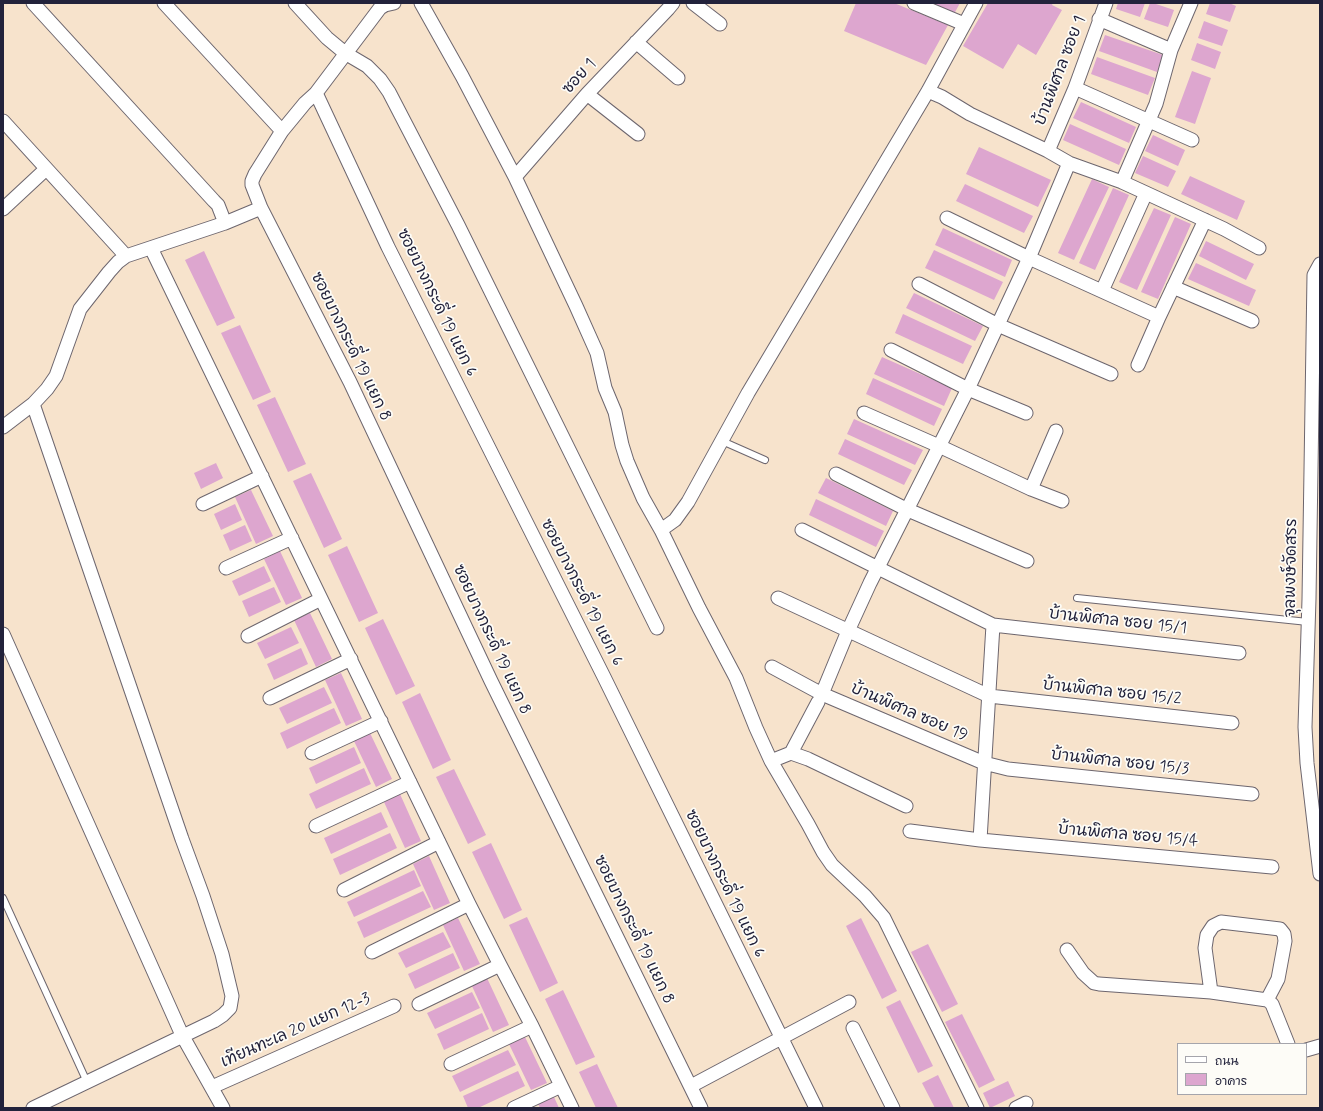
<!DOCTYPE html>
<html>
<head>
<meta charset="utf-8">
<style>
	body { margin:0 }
	#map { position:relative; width:1323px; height:1111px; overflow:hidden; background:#f7e3cc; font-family:Mynerve,"Playpen Sans Thai",sans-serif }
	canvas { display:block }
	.frame { position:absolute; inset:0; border:4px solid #22223b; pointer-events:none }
	.legend { position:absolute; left:1177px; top:1043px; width:130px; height:52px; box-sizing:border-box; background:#fdfcf7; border:1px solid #a5a5ac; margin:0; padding:5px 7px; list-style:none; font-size:12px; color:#22223b }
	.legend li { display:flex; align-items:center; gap:8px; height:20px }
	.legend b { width:20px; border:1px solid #a5a5ac }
</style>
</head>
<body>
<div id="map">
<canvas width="1323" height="1111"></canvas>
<div class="frame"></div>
<ul class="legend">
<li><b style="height:5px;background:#fff"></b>ถนน</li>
<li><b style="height:11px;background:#dda6cf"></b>อาคาร</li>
</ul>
</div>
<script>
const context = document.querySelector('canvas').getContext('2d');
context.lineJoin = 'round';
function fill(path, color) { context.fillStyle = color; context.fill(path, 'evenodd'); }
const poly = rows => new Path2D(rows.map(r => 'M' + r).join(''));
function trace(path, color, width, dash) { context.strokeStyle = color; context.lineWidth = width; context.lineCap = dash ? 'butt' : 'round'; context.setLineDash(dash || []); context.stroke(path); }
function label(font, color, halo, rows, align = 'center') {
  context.font = font + ' Mynerve,"Playpen Sans Thai",sans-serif'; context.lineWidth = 3.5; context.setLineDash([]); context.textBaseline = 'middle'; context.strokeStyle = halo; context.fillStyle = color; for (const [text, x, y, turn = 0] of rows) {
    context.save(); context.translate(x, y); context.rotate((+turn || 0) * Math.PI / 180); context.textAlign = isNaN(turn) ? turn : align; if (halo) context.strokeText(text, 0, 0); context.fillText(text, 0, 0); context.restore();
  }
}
fill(poly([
	[856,3,894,3,948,25,926,65,844,31],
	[929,3,960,3,954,14],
	[988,3,1053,3,1052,5,1062,10,1036,55,1018,44,1003,69,963,46],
	[1118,3,1145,3,1140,17,1116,9],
	[1150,3,1153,3,1174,10,1168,27,1144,19],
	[1210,3,1229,3,1236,6,1230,22,1206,14],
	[1204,21,1228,30,1222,46,1198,38],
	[1105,35,1163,55,1157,72,1099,51],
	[1197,43,1221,52,1215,69,1191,60],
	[1097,57,1155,78,1148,95,1091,74],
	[1192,71,1211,78,1195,124,1175,117],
	[1081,102,1136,127,1129,143,1073,118],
	[1070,124,1126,149,1119,165,1063,140],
	[1153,135,1185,150,1178,166,1145,151],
	[979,147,1051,180,1038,207,966,174],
	[1143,156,1176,171,1168,187,1135,173],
	[1190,176,1245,201,1237,220,1181,194],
	[1092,179,1109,187,1074,260,1058,253],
	[965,184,1033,216,1024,233,956,201],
	[1113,188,1129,195,1095,270,1079,263],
	[1154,208,1171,215,1137,290,1119,282],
	[1175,217,1191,224,1158,299,1141,292],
	[943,228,1012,260,1005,277,935,245],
	[1206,241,1254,264,1246,280,1199,256],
	[934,250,1003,282,994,300,925,268],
	[204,251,235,318,217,326,185,260],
	[1196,263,1256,290,1249,306,1188,279],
	[914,293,983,326,975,341,906,308],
	[903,314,972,346,963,364,895,333],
	[240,325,271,392,253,400,221,333],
	[882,357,952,388,944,406,874,374],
	[873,378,942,409,934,426,866,394],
	[275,397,306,464,288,472,257,405],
	[854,419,923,450,915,465,847,434],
	[845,439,912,470,904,485,838,454],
	[216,463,223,478,201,489,194,473],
	[311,473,342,539,324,548,293,481],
	[826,478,893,511,886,526,818,493],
	[251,490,273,536,256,544,235,497],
	[816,499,884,531,876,547,809,515],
	[235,504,242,520,221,530,214,514],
	[245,525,252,541,230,551,223,535],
	[347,546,378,613,359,622,328,555],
	[280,551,302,598,286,605,264,559],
	[264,566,271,581,239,596,232,581],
	[274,587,281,602,249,617,242,601],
	[310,613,332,659,316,667,294,620],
	[383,619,415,686,396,695,365,628],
	[291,627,299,643,265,659,257,643],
	[301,648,308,664,274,680,267,664],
	[341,673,362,719,346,726,325,680],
	[324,687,332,703,287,724,279,708],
	[420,693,451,760,433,769,402,702],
	[334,708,341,723,287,749,280,733],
	[370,733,392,779,376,787,354,741],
	[354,747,361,763,316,784,309,768],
	[364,768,371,784,316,809,309,794],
	[454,769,486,835,468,844,436,777],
	[400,794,421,841,405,848,384,802],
	[381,812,388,827,331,854,324,838],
	[390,833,397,848,340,875,333,859],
	[491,843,522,910,504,919,472,852],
	[429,856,450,903,434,910,413,864],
	[414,870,421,886,354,917,347,902],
	[423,891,431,907,364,938,357,922],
	[527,917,558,983,540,992,509,925],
	[458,918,480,964,464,971,443,925],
	[861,918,897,991,882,999,846,926],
	[443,932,451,947,406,968,398,953],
	[928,944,958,1004,942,1012,911,952],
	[453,953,460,968,415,989,408,974],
	[487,978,509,1025,493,1032,472,986],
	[563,990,595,1057,576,1065,545,999],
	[472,992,480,1008,435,1029,427,1013],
	[900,1000,933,1066,918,1073,886,1007],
	[482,1013,489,1029,444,1050,437,1034],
	[962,1014,995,1080,979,1088,945,1022],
	[525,1037,547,1083,531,1090,509,1044],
	[508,1050,516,1065,460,1092,452,1076],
	[597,1064,618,1108,596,1108,579,1072],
	[518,1071,525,1086,478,1108,468,1108,463,1096],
	[938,1075,954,1108,935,1108,922,1083],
	[1008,1081,1015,1096,990,1108,983,1093],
	[554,1097,559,1108,540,1108,538,1104]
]), '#dda6cf');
const service = poly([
	[722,441,765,460],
	[1077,598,1308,622],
	[3,898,87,1082]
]);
const minor = poly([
	[33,3,214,201,218,205,225,223],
	[164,3,282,131],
	[295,3,327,38,345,53,367,66,380,79,389,92,458,225,657,628],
	[421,3,462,76,515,177,576,306,597,353,605,388,615,412,622,445,627,461,643,498,661,530,699,608,736,678,756,728,771,761,808,824,823,852,832,865,865,896,884,918,977,1108],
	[693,3,720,24],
	[914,3,964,24],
	[1099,19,1171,50],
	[636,42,678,78],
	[1075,88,1192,140],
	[928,91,942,97,970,114,1048,151,1069,163,1122,182,1146,193,1224,229,1259,248],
	[316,93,388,247,604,677,816,1108],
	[587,94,638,134],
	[3,121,126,256],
	[1048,151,1075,88,1106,3],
	[515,177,587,94,668,9,673,3],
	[1122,182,1156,104,1171,50,1191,3],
	[261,208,350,382,491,681,701,1108],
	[3,209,46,169],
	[947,218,1029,258,1159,317],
	[151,248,469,904,500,965,532,1026,572,1108],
	[1320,264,1314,275,1309,599,1305,727,1307,763,1320,874],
	[919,284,998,325,1111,374],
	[1173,287,1252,321],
	[1102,291,1146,193],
	[891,350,968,389,1026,413],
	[1138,365,1159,317,1205,220],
	[864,413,939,446,1031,489,1062,501],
	[3,427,33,404,47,389,56,376,80,309,109,272,118,262,126,256,225,223,261,208,252,185,252,181,255,174,282,131,305,103,316,93,380,8,385,5,394,3],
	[836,474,908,510,1027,561],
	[1031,489,1056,431],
	[203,504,262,476],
	[661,530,675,520,688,502,748,393,928,91,976,3],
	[802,530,878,568,993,625,1239,653],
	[226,568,292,538],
	[778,598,989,696,1232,723],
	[3,634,182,1035,223,1108],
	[248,636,321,599],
	[772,667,822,694,984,763,1008,769,1252,794],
	[822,694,848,631,870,583,968,389,1029,258,1069,163],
	[270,698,351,659],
	[312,753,381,721],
	[791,753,808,759,906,806],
	[771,761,791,753,818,702],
	[316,826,410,782],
	[910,831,980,840,1272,867],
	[980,840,993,625],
	[344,890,439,842],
	[1067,950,1083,973,1094,983,1099,984,1211,992,1267,1000,1272,1004,1288,1044],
	[372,952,469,904],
	[1211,992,1205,948,1207,935,1213,926,1221,922,1280,929,1284,934,1285,941,1278,979,1267,1000],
	[419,1004,500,965],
	[853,1028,893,1108],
	[1306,1050,1320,1046],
	[451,1064,532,1026],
	[691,1086,849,1002],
	[212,1087,394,1006],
	[33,1108,214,1021,223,1015,230,1008,232,996,222,954,203,896,182,839,33,404],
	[514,1108,561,1086],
	[1016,1108,1026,1103]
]);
trace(service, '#6d666e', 8);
trace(minor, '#6d666e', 15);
trace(service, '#fff', 6);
trace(minor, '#fff', 13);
label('16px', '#22223b', '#fdfcf7', [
	["บ้านพิศาล ซอย 1",1061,71,-69],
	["ซอย 1",580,77,-48],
	["ซอยบางกระดี่ 19 แยก 6",436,303,64],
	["ซอยบางกระดี่ 19 แยก 8",350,347,64],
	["จุลพงษ์จัดสรร",1292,568,-89],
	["ซอยบางกระดี่ 19 แยก 6",581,593,63],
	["บ้านพิศาล ซอย 15/1",1118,622,6],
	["ซอยบางกระดี่ 19 แยก 8",491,640,65],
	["บ้านพิศาล ซอย 15/2",1112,693,6],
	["บ้านพิศาล ซอย 19",909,713,23],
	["บ้านพิศาล ซอย 15/3",1120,763,6],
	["บ้านพิศาล ซอย 15/4",1128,836,5],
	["ซอยบางกระดี่ 19 แยก 6",724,884,64],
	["ซอยบางกระดี่ 19 แยก 8",633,930,64],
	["เทียนทะเล 20 แยก 12-3",296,1031,-24]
]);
</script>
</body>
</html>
